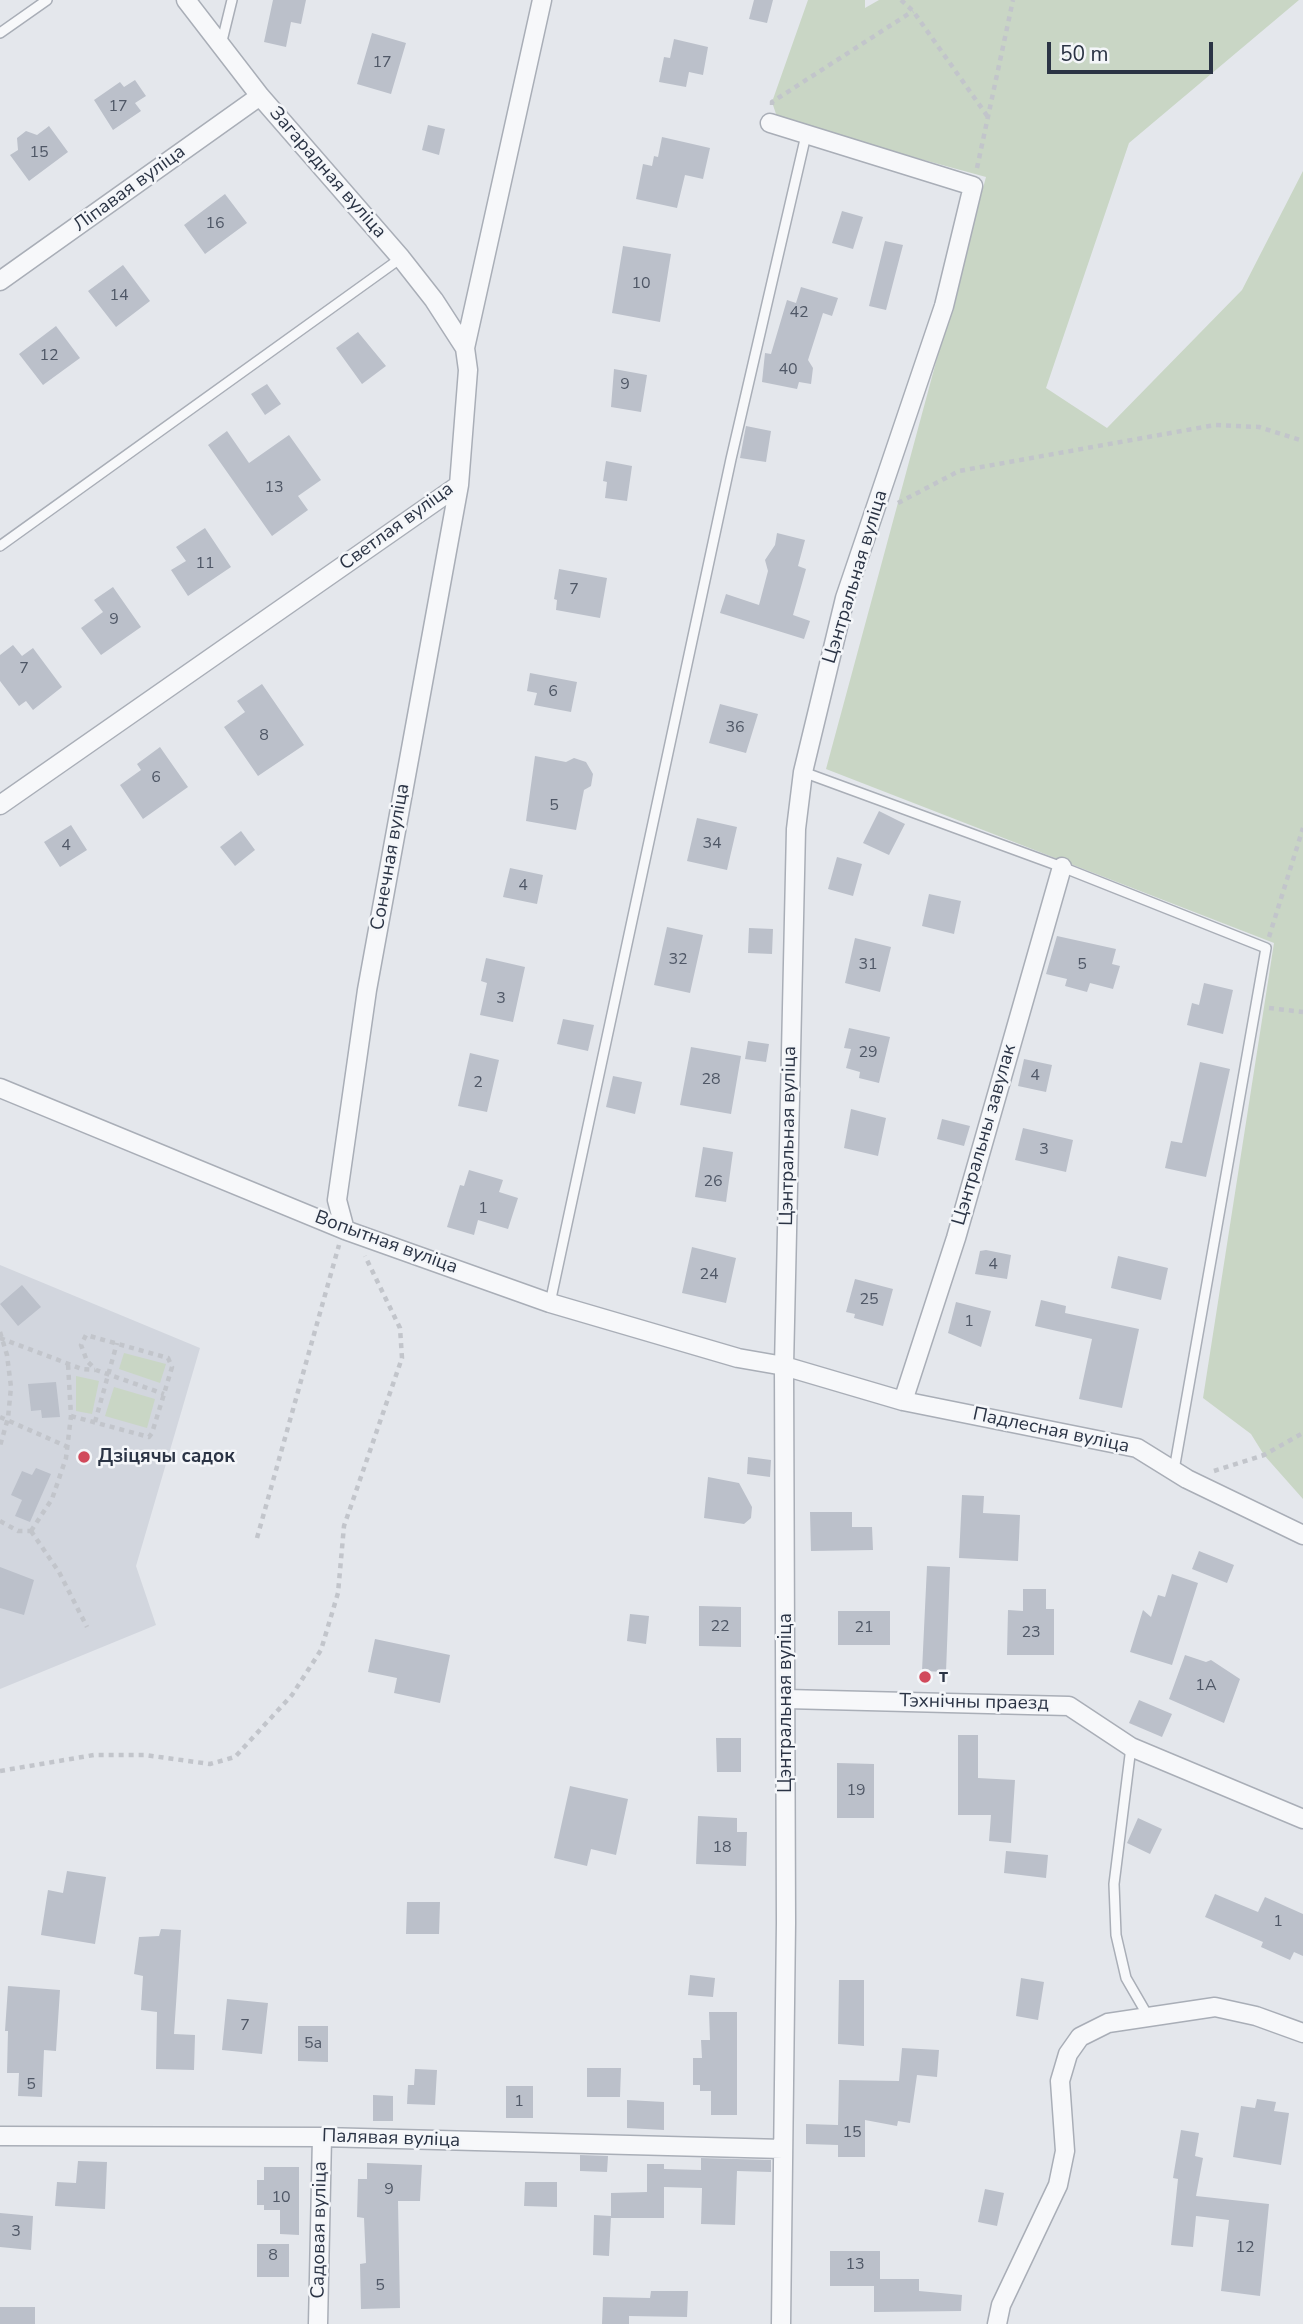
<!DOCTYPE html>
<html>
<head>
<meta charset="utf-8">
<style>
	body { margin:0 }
	#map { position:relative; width:1303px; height:2324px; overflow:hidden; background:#e4e7ec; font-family:"Nunito Sans",sans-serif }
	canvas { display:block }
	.scale { position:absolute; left:1047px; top:42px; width:166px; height:32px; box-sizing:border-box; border:4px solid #2b3445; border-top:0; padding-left:9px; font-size:21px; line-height:24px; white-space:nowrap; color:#2b3445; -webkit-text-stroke:5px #f4f6f9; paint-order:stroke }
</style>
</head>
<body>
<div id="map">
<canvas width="1303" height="2324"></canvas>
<div class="scale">50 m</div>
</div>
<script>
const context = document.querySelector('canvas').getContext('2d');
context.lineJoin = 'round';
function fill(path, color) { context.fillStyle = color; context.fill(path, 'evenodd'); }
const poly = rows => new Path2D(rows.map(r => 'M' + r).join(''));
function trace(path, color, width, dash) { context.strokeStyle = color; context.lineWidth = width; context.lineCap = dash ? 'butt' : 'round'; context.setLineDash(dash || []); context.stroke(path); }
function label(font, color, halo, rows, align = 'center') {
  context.font = font + ' "Nunito Sans",sans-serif'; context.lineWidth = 5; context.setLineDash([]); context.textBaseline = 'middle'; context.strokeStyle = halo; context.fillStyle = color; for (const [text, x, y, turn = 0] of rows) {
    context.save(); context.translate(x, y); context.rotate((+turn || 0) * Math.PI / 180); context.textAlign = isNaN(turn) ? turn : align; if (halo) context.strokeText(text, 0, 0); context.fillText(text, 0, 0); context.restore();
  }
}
fill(poly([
	[0,1265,200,1348,136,1566,156,1625,0,1689]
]), '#d2d6de');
fill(poly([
	[808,0,865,0,865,8,879,0,1299,0,1129,143,1046,388,1107,428,1242,290,1303,171,1303,1499,1264,1455,1251,1434,1203,1398,1274,943,826,769,986,177,785,122,777,117,772,102],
	[124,1353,166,1364,160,1383,119,1369],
	[76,1376,99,1381,92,1414,76,1411],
	[114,1387,155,1399,147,1428,105,1416]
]), '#c9d6c5');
fill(poly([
	[273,0,306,0,301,24,291,22,286,47,264,42],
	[754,0,773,0,767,23,749,19],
	[372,33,406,43,391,94,357,84],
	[674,39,708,47,703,75,689,72,686,87,659,82,664,57,670,58],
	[135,80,146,96,135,103,141,111,113,130,94,100,120,82,124,87],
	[428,125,445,129,439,155,422,150],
	[49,126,68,152,29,181,10,155,18,150,17,138,26,131,37,135],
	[662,137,710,148,703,179,685,175,677,208,636,199,643,164,652,166,654,156,658,157],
	[225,194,247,223,205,254,184,225],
	[842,211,863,217,853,249,832,243],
	[885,241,903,245,886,310,869,306],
	[623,246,671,254,660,322,612,313],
	[123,265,150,301,116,327,88,291],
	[801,287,838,298,832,316,823,313,808,360,813,368,811,384,799,382,797,389,762,382,765,353,771,354,787,300,796,303],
	[56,326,80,358,43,385,19,354],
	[358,332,386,366,362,384,336,348],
	[614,369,647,375,641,412,611,407],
	[267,384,281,404,265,415,251,394],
	[746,426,771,431,766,462,740,458],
	[227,431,249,463,289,435,321,480,298,496,308,510,272,536,208,445],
	[606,461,632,466,627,501,605,498,607,482,603,481],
	[205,528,231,567,188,596,171,570,186,561,176,547],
	[777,533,805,540,798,566,806,569,793,615,810,621,804,639,720,613,726,594,759,605,768,571,765,560,775,545],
	[559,569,607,578,600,618,556,610,557,600,554,599],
	[113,587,141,627,101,655,81,628,103,612,94,600],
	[13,645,22,656,33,648,62,687,33,710,26,701,19,706,0,681,0,655],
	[530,673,577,682,571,712,534,705,537,693,527,691],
	[262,684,304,745,258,776,224,727,245,712,237,701],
	[720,704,758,714,746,753,709,743],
	[160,747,188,787,143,819,120,785,141,770,137,764],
	[535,756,566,762,574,758,586,762,593,774,591,786,584,790,576,830,526,821],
	[879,811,905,824,889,855,863,843],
	[697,818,737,827,727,870,687,861],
	[71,825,87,850,60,867,44,842],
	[241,831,255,850,235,866,220,847],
	[837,857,862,864,853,896,828,889],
	[510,868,543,875,537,904,503,897],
	[929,894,961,901,954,934,922,926],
	[667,927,703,935,690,993,654,985],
	[749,928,773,929,772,954,748,953],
	[1057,936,1116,949,1112,964,1120,966,1113,989,1090,983,1087,992,1065,986,1067,979,1046,974],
	[855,938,891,947,880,992,845,983],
	[486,958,525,967,513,1022,480,1015,487,983,481,981],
	[1204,983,1233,990,1223,1034,1187,1025,1192,1003,1199,1005],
	[563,1019,594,1025,588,1051,557,1044],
	[849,1028,890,1037,879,1083,859,1078,860,1072,846,1068,851,1049,844,1048],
	[748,1041,769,1044,766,1062,745,1059],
	[691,1047,741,1056,731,1114,680,1105],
	[470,1053,499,1060,487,1112,458,1106],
	[1024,1059,1052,1065,1046,1092,1018,1086],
	[1200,1062,1230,1069,1206,1177,1165,1168,1171,1141,1182,1143],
	[613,1076,642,1082,635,1114,606,1107],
	[851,1109,886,1118,878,1156,844,1148],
	[942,1119,970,1126,964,1146,937,1139],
	[1023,1128,1073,1140,1066,1172,1015,1160],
	[703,1147,733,1152,726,1202,695,1197],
	[469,1170,503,1180,499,1192,518,1198,508,1229,478,1220,474,1235,447,1227,460,1185,464,1186],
	[692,1247,736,1258,726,1303,682,1293],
	[986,1250,1011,1255,1007,1279,975,1274,980,1251],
	[1118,1256,1168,1268,1161,1300,1111,1288],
	[855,1279,893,1289,883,1326,854,1318,855,1314,846,1312],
	[22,1285,41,1307,18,1326,0,1304],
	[1041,1300,1066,1306,1065,1313,1139,1329,1122,1408,1079,1399,1092,1339,1035,1326],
	[956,1302,991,1311,981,1347,948,1333],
	[56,1382,60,1417,42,1418,41,1410,31,1411,28,1384],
	[748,1457,771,1460,770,1477,747,1474],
	[36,1468,51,1474,30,1522,15,1516,22,1500,11,1495,22,1471,32,1475],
	[708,1477,739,1483,752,1507,751,1518,744,1524,704,1518],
	[962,1495,984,1496,983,1513,1020,1515,1018,1561,959,1558],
	[810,1512,852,1512,852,1527,872,1527,873,1550,811,1551],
	[1199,1551,1234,1565,1227,1583,1192,1569],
	[927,1566,950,1567,946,1672,922,1671],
	[0,1567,34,1580,24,1615,0,1608],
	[1172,1574,1198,1583,1172,1665,1130,1652,1143,1610,1151,1617,1158,1595,1165,1597],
	[1023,1589,1046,1589,1046,1609,1054,1609,1054,1655,1007,1655,1008,1610,1023,1611],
	[699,1606,741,1607,741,1647,699,1646],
	[838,1611,890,1611,890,1645,838,1645],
	[630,1614,649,1616,646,1644,627,1641],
	[375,1639,450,1655,440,1703,394,1693,397,1678,368,1672],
	[1185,1655,1206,1662,1211,1660,1240,1679,1224,1723,1169,1699],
	[1139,1700,1172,1714,1162,1737,1129,1723],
	[958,1735,978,1735,978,1778,1015,1780,1011,1843,989,1841,991,1815,958,1815],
	[716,1738,741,1738,741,1772,717,1772],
	[837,1763,874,1764,874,1818,837,1818],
	[570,1786,628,1799,616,1855,591,1849,587,1866,554,1858],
	[698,1816,737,1818,737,1832,747,1832,746,1866,696,1864],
	[1138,1818,1162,1829,1150,1854,1127,1843],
	[1006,1851,1048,1855,1046,1878,1004,1873],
	[67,1871,106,1877,95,1944,41,1935,48,1890,63,1893],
	[1215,1894,1258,1912,1265,1897,1303,1914,1303,1956,1294,1952,1290,1960,1261,1947,1263,1942,1205,1917],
	[407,1902,440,1902,439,1934,406,1934],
	[161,1929,181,1930,174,2034,195,2035,194,2070,156,2069,157,2012,141,2010,143,1976,134,1974,139,1937,159,1936],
	[690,1975,715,1978,713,1997,688,1995],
	[1021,1978,1044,1982,1038,2020,1016,2016],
	[839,1980,864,1980,864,2046,838,2044],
	[8,1986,60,1990,56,2051,44,2050,42,2097,18,2096,19,2073,7,2073,8,2031,5,2031],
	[227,1999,268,2003,262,2054,222,2050],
	[709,2012,737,2012,737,2115,711,2115,711,2091,700,2091,700,2085,693,2085,693,2058,702,2058,701,2040,710,2040],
	[298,2026,328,2026,328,2062,298,2061],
	[902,2048,939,2050,937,2077,917,2075,910,2123,898,2121,897,2126,865,2120,865,2157,838,2157,838,2145,806,2144,806,2124,838,2125,839,2080,899,2081],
	[587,2068,621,2068,620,2097,587,2097],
	[415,2069,437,2070,435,2105,407,2104,408,2085,414,2085],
	[506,2086,533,2086,533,2118,506,2118],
	[373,2095,393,2096,393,2121,373,2121],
	[1257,2099,1276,2102,1274,2111,1289,2113,1281,2165,1233,2157,1241,2106,1255,2108],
	[627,2100,664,2102,664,2130,627,2128],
	[1181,2130,1199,2133,1195,2156,1203,2158,1196,2196,1269,2204,1260,2296,1221,2291,1229,2220,1196,2216,1193,2247,1171,2245,1178,2179,1173,2178],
	[580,2155,608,2156,607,2172,580,2171],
	[701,2158,771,2160,771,2172,737,2171,735,2225,701,2224,702,2188,664,2187,664,2218,611,2218,611,2193,647,2192,647,2164,664,2164,664,2169,701,2170],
	[78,2161,107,2162,105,2209,55,2206,57,2182,76,2183],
	[367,2163,422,2165,420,2201,398,2201,400,2308,361,2309,360,2264,366,2263,364,2218,357,2217,358,2179,367,2179],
	[264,2167,299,2167,299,2235,280,2234,280,2210,264,2210,264,2205,257,2205,257,2180,264,2180],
	[525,2182,557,2182,557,2207,524,2206],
	[985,2189,1004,2193,997,2226,978,2222],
	[0,2213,33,2216,31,2250,0,2247],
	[594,2215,611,2216,609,2256,593,2255],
	[257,2244,289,2244,289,2277,257,2277],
	[830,2251,880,2251,880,2279,919,2279,919,2291,962,2295,961,2311,874,2312,874,2286,830,2286],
	[651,2291,688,2291,687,2317,629,2316,629,2324,602,2324,603,2297,650,2298],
	[0,2307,35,2307,35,2324,0,2324]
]), '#bbc0ca');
const lane = poly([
	[0,33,47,0],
	[221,45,232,0],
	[0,546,401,258],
	[803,772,1062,867,1266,948,1174,1470],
	[550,1303,731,459,806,135],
	[1131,1747,1114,1884,1116,1935,1126,1978,1148,2016]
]);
const street = poly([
	[186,0,260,96,401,258,434,300,465,348],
	[770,123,973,186,944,306,845,598,803,772,796,829,784,1366,786,1923,781,2324],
	[0,281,260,96],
	[0,805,459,485],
	[0,1088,345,1230,550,1303,738,1358,784,1366,903,1401,1137,1448,1187,1479,1303,1535],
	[345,1230,337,1200,367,990,459,485,468,370,465,348,542,0],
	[903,1401,956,1238,1062,867],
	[786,1699,1069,1706,1131,1747,1303,1819],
	[0,2136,322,2137,783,2149],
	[318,2324,322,2137],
	[997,2324,1001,2305,1058,2185,1065,2151,1060,2081,1068,2054,1080,2037,1108,2023,1215,2007,1256,2016,1303,2033]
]);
trace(lane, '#a9aeb7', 12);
trace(street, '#a9aeb7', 21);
trace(poly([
	[901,0,913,11,988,117],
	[772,105,772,102,913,11],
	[977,168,1013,0],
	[898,503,959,471,1215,425,1259,427,1303,441],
	[1269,937,1303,828],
	[1269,1008,1303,1012],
	[0,1332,7,1355,11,1387,8,1418,0,1446],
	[0,1338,82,1369,95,1370],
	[71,1416,149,1437,152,1433,164,1394,172,1367,168,1358,86,1335,81,1345,87,1361,96,1370,164,1394],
	[0,1417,68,1447],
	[95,1422,117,1343],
	[1214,1471,1264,1455,1303,1433],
	[0,1521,18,1531,31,1531],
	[31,1531,52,1499,66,1458,71,1416,68,1364],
	[31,1531,59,1572,87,1627],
	[257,1538,339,1245],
	[0,1771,94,1755,145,1755,210,1764,235,1757,292,1695,321,1650,338,1593,344,1526,402,1358,400,1328,365,1256]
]), '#c2c5cb', 4.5, [5, 5]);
trace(lane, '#f7f8fa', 9);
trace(street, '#f7f8fa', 18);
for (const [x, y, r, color] of [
	[84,1457,7,"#d1495b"],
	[925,1677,7,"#d1495b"]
]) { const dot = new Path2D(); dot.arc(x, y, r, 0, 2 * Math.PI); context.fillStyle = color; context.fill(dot); trace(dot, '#f4f6f9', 2.5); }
label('16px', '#4f5766', null, [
	["17",382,63],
	["17",118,107],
	["15",39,153],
	["16",215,224],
	["10",641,284],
	["14",119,296],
	["42",799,313],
	["12",49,356],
	["40",788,370],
	["9",625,385],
	["13",274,488],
	["11",205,564],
	["7",574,590],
	["9",114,620],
	["7",24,669],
	["6",553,692],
	["36",735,728],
	["8",264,736],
	["6",156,778],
	["5",554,806],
	["34",712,844],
	["4",66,846],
	["4",523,886],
	["32",678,960],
	["31",868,965],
	["5",1082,965],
	["3",501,999],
	["29",868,1053],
	["4",1035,1076],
	["28",711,1080],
	["2",478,1083],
	["3",1044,1150],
	["26",713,1182],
	["1",483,1209],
	["4",993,1265],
	["24",709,1275],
	["25",869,1300],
	["1",969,1322],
	["22",720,1627],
	["21",864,1628],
	["23",1031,1633],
	["1А",1206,1686],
	["19",856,1791],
	["18",722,1848],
	["1",1278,1922],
	["7",245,2026],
	["5а",313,2044],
	["5",31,2085],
	["1",519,2102],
	["15",852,2133],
	["9",389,2190],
	["10",281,2198],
	["3",16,2232],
	["12",1245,2248],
	["8",273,2256],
	["13",855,2265],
	["5",380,2286]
]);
label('19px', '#2b3445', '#f4f6f9', [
	["Загарадная вуліца",327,173,49],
	["Ліпавая вуліца",130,189,-36],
	["Светлая вуліца",397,527,-36],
	["Цэнтральная вуліца",856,577,-73],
	["Сонечная вуліца",391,857,-80],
	["Цэнтральны завулак",985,1135,-74],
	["Цэнтральная вуліца",789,1136,-89],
	["Вопытная вуліца",386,1243,20],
	["Падлесная вуліца",1051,1431,12],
	["Цэнтральная вуліца",786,1703,-90],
	["Тэхнічны праезд",974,1703,1],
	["Палявая вуліца",391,2139,2],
	["Садовая вуліца",320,2230,-89]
]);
label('bold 19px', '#2b3445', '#f4f6f9', [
	["Дзіцячы садок",98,1457],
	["т",939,1677]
], 'left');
</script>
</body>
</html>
